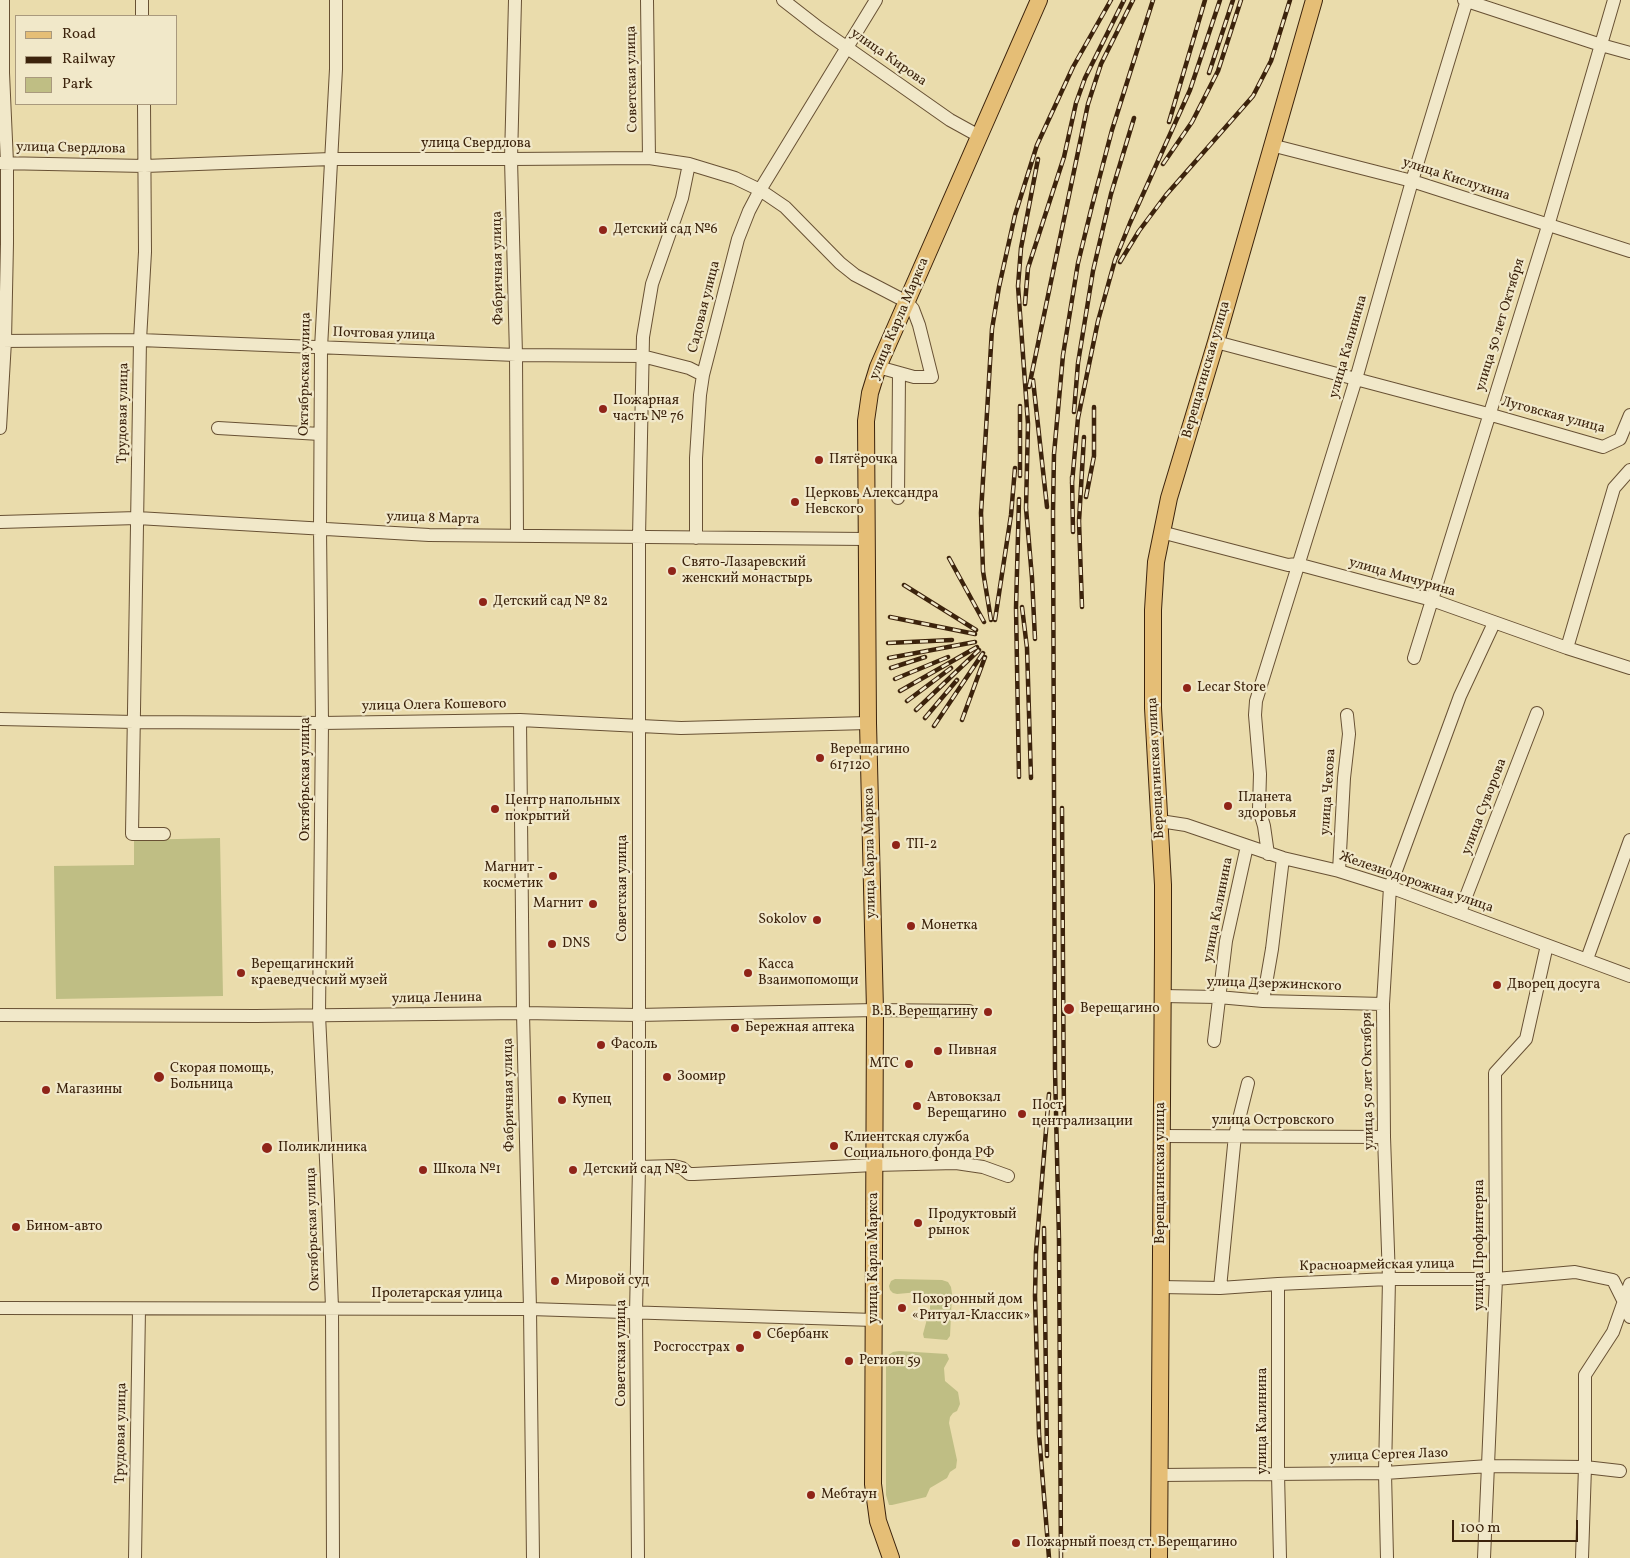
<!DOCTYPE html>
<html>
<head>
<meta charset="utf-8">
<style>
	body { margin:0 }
	#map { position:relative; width:1630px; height:1558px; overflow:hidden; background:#eadcac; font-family:Vollkorn,serif }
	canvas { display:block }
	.legend { position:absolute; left:15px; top:15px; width:162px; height:90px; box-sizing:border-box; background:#f1e8c9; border:1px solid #a9997d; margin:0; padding:6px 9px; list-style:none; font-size:15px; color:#3c230c }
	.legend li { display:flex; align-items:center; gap:10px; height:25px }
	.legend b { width:25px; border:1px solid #a9997d }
	.scale { position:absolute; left:1452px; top:1520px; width:126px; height:22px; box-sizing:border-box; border:2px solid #3c230c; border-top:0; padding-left:6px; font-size:15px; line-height:18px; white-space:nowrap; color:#3c230c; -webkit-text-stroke:4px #f1e8c9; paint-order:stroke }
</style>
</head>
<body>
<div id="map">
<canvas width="1630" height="1558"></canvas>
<ul class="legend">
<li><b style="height:6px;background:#e5be76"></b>Road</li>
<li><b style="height:6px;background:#3c230c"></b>Railway</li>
<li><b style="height:14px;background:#bfbe84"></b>Park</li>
</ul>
<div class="scale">100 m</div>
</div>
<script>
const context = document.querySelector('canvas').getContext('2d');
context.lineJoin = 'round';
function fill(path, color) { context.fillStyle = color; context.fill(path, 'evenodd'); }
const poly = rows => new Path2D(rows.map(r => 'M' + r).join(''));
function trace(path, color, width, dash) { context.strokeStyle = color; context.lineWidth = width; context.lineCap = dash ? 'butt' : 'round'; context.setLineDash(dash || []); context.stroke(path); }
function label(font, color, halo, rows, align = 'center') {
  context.font = font + ' Vollkorn,serif'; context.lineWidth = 4.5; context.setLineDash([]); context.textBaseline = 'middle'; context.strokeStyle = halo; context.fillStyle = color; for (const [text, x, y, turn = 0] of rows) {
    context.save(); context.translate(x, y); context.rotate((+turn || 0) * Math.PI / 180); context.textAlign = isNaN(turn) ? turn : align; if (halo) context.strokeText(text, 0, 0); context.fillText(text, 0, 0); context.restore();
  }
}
fill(poly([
	[220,838,223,996,56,999,54,866,134,865,134,840],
	[895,1279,942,1280,948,1282,951,1287,952,1294,950,1336,947,1340,924,1338,923,1334,930,1308,930,1302,928,1297,919,1292,897,1294,893,1293,890,1290,889,1286,891,1281],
	[899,1351,947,1354,949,1359,944,1368,945,1381,958,1392,960,1404,957,1411,953,1413,950,1417,949,1423,957,1460,956,1468,950,1472,947,1478,930,1488,926,1497,892,1505,889,1505,886,1495,886,1359,887,1356,893,1352]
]), '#bfbe84');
const minor = poly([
	[142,0,142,16],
	[515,0,511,159,516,355,517,536],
	[647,0,649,158],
	[783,0,819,28,950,120,979,136],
	[1464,0,1601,45,1630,53],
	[144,104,145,252,140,340,132,834,164,834],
	[1271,145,1412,181,1630,251],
	[0,163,145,166,331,159,511,159,649,158,689,164,735,178,760,190,785,207,840,263,855,275,907,302,913,309,919,325,932,377,914,377,878,367],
	[0,341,140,340,516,355,642,356,689,368,703,375],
	[1216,342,1488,414,1603,447,1620,439,1630,415],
	[0,428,5,341,7,243,7,163,3,73,3,0],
	[218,428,320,434],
	[898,498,899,373],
	[0,522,137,518,429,535,866,539],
	[1161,532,1288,565,1297,564,1432,600,1567,648,1630,668],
	[696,538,696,458,700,395,703,375,738,239,749,211,760,190,876,0],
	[1567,648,1614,488,1630,470],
	[1414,658,1548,226,1614,0],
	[0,719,134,722,322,723,520,720,681,728,868,723],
	[520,720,523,1013,530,1309,533,1558],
	[1160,821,1186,825,1283,858,1339,871,1390,887,1630,976],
	[1268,854,1264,826,1259,809,1260,774,1255,715,1256,701,1356,379,1412,181,1467,0],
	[1339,871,1344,778,1349,734,1347,715],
	[1460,912,1537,713],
	[1587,959,1630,840],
	[1163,996,1218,997,1263,1001,1383,1004],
	[1263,1001,1272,949,1283,858],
	[0,1015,256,1016,523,1013,638,1015,875,1010,969,1011],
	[1214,1041,1226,941,1247,846],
	[1161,1136,1384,1137],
	[639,1167,674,1166,682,1168,689,1174,694,1174,874,1165,956,1163,983,1167,1008,1176],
	[1278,1284,1278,1474,1280,1558],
	[1160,1287,1220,1288,1278,1284,1389,1279,1496,1279,1575,1272,1613,1280,1623,1300,1630,1317],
	[1220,1288,1235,1135,1248,1083],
	[0,1308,530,1309,874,1320],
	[1160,1475,1385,1473,1489,1466,1585,1467,1620,1471],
	[135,1558,139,1309],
	[333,1558,332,1308,328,1201,319,1015,322,723,320,528,321,348,336,69,336,0],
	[638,1558,636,1313,639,1167,639,537,643,337,652,284,682,198,689,164],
	[1387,1558,1385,1473,1389,1279,1384,1137,1383,1004,1390,887,1460,696,1494,623],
	[1484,1558,1496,1279,1495,1073,1526,1039,1547,945],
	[1582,1558,1585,1467,1585,1375,1613,1332,1630,1284]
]);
const major = poly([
	[891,1558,878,1521,873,1484,875,1010,868,723,866,421,870,393,878,367,1039,0],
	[1159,1558,1163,948,1163,885,1153,708,1153,610,1156,562,1169,498,1216,342,1314,0]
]);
trace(minor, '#685134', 14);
trace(major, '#3c230c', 18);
trace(minor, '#f1e8c9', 12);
trace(major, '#e5be76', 16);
const rail = poly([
	[1209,73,1233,0],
	[1169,122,1205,0],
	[1163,164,1192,122,1218,71,1241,0],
	[1120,262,1139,231,1166,195,1253,96,1271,61,1290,0],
	[1025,304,1028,268,1064,157,1076,103,1085,78,1124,0],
	[1033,380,1047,507],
	[1029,387,1088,104,1101,64,1133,0],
	[1020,406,1020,476],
	[1074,412,1078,363,1093,271,1111,194,1134,118],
	[1072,477,1073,532],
	[1072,483,1078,418,1098,321,1115,260,1130,223,1190,90,1220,0],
	[1086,497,1094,456,1094,407],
	[949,558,984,622],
	[904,585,976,630],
	[1022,607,1027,648,1031,778],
	[1082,607,1079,521,1084,437],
	[890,617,975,634],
	[991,620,983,571,981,513,992,329,999,287,1015,215,1037,145,1073,67,1111,0],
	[995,620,1011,515,1015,468],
	[1035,639,1032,578,1026,508,1028,424,1018,286,1021,248,1038,159],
	[888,643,952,640],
	[889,658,975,642],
	[891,668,925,657],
	[895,679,948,657],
	[900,691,977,647],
	[907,701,951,668],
	[916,710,979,650],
	[925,718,957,680],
	[962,720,985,657],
	[934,726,983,653],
	[1019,777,1016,608,1019,499],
	[1062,808,1064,1123],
	[1049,1094,1036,1252,1035,1296,1039,1434,1049,1558],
	[1044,1228,1047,1456],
	[1061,1558,1059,1240,1055,1070,1053,511,1054,454,1063,355,1078,263,1092,206,1112,130,1153,0]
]);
trace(rail, '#3c230c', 4.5);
trace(rail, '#f1e8c9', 2.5, [8]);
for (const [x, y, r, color] of [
	[603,230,5,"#8f2418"],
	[603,409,5,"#8f2418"],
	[819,460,5,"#8f2418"],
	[795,502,5,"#8f2418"],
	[672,571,5,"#8f2418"],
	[483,602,5,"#8f2418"],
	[1187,688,5,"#8f2418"],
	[820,758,5,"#8f2418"],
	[1228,806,5,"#8f2418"],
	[495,809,5,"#8f2418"],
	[896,845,5,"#8f2418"],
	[553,876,5,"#8f2418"],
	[593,904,5,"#8f2418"],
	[817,920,5,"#8f2418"],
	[911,926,5,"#8f2418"],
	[552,944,5,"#8f2418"],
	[241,973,5,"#8f2418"],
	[748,973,5,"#8f2418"],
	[1497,985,5,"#8f2418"],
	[1069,1009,6,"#8f2418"],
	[988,1012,5,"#8f2418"],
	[735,1028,5,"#8f2418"],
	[601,1045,5,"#8f2418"],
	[938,1051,5,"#8f2418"],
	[909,1064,5,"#8f2418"],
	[159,1077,6,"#8f2418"],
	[667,1077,5,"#8f2418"],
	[46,1090,5,"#8f2418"],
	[562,1100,5,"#8f2418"],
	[917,1106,5,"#8f2418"],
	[1022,1114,5,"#8f2418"],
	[834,1146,5,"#8f2418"],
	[267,1148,6,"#8f2418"],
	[423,1170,5,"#8f2418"],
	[573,1170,5,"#8f2418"],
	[918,1223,5,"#8f2418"],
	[16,1227,5,"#8f2418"],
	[555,1281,5,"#8f2418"],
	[902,1308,5,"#8f2418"],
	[757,1335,5,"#8f2418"],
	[740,1348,5,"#8f2418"],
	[849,1361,5,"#8f2418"],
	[811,1495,5,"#8f2418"],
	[1016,1543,5,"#8f2418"]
]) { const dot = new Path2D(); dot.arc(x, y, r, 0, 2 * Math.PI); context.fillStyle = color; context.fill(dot); trace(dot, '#f1e8c9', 2); }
label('14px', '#3c230c', '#f1e8c9', [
	["улица Кирова",888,58,35],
	["Советская улица",633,79,-91],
	["улица Свердлова",476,144],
	["улица Свердлова",71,149,1],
	["улица Кислухина",1456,180,18],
	["Фабричная улица",499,268,-91],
	["Садовая улица",705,307,-76],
	["улица Карла Маркса",900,319,-67],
	["улица 50 лет Октября",1501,325,-73],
	["Почтовая улица",384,335,2],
	["улица Калинина",1349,347,-74],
	["Верещагинская улица",1207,370,-74],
	["Октябрьская улица",306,374,-89],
	["Трудовая улица",124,413,-89],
	["Луговская улица",1553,416,15],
	["улица 8 Марта",433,519,2],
	["улица Мичурина",1402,578,16],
	["улица Олега Кошевого",434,706,-1],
	["Верещагинская улица",1157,768,-93],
	["Октябрьская улица",306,779,-90],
	["улица Чехова",1329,792,-86],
	["улица Суворова",1485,807,-69],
	["улица Карла Маркса",871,853,-91],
	["Железнодорожная улица",1416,883,19],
	["Советская улица",623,888,-90],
	["улица Калинина",1219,910,-79],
	["улица Дзержинского",1274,985,2],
	["улица Ленина",437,999,-1],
	["улица 50 лет Октября",1369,1081,-91],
	["Фабричная улица",510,1095,-91],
	["улица Островского",1273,1121],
	["Верещагинская улица",1161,1173,-90],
	["Октябрьская улица",314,1229,-92],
	["улица Профинтерна",1480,1245,-90],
	["улица Карла Маркса",874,1258,-90],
	["Красноармейская улица",1377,1266,-1],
	["Пролетарская улица",437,1294],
	["Советская улица",622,1353,-90],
	["улица Калинина",1263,1421,-90],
	["Трудовая улица",122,1433,-89],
	["улица Сергея Лазо",1389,1456,-2]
]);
label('14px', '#3c230c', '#f1e8c9', [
	["Детский сад №6",613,230],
	["Пожарная",613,401],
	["часть № 76",613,417],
	["Пятёрочка",829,460],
	["Церковь Александра",805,494],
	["Невского",805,510],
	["Свято-Лазаревский",682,563],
	["женский монастырь",682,579],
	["Детский сад № 82",493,602],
	["Lecar Store",1197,688],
	["Верещагино",830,750],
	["617120",830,766],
	["Планета",1238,798],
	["здоровья",1238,814],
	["Центр напольных",505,801],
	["покрытий",505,817],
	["ТП-2",906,845],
	["Магнит -",543,868,"right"],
	["косметик",543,884,"right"],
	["Магнит",583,904,"right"],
	["Sokolov",807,920,"right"],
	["Монетка",921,926],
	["DNS",562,944],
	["Верещагинский",251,965],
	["краеведческий музей",251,981],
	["Касса",758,965],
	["Взаимопомощи",758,981],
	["Дворец досуга",1507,985],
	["Верещагино",1080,1009],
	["В.В. Верещагину",978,1012,"right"],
	["Бережная аптека",745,1028],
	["Фасоль",611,1045],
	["Пивная",948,1051],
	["МТС",899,1064,"right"],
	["Скорая помощь,",170,1069],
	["Больница",170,1085],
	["Зоомир",677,1077],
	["Магазины",56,1090],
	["Автовокзал",927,1098],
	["Верещагино",927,1114],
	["Купец",572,1100],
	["Пост",1032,1106],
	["централизации",1032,1122],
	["Клиентская служба",844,1138],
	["Социального фонда РФ",844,1154],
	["Поликлиника",278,1148],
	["Школа №1",433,1170],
	["Детский сад №2",583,1170],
	["Продуктовый",928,1215],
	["рынок",928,1231],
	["Бином-авто",26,1227],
	["Мировой суд",565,1281],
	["Похоронный дом",912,1300],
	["«Ритуал-Классик»",912,1316],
	["Сбербанк",767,1335],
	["Росгосстрах",730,1348,"right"],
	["Регион 59",859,1361],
	["Мебтаун",821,1495],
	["Пожарный поезд ст. Верещагино",1026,1543]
], 'left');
</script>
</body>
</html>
